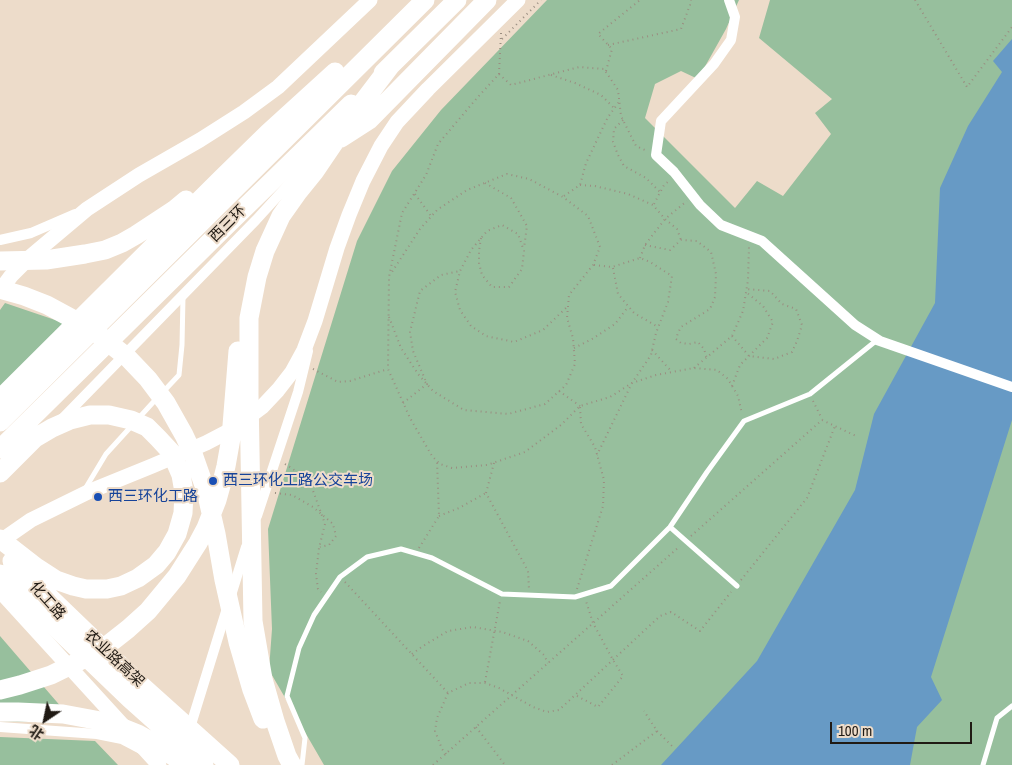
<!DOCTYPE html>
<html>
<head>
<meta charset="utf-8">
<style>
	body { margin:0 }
	#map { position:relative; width:1012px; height:765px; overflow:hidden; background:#eddcca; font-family:"Archivo Narrow","Noto Sans SC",sans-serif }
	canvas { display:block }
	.north { position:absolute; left:20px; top:695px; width:50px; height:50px; -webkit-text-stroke:4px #eddcca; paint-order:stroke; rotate:214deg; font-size:14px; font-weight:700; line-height:20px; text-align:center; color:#201a14 }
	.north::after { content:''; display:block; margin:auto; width:18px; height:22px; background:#201a14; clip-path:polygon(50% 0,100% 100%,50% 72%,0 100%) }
	.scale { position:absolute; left:830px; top:722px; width:142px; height:22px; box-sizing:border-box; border:2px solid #201a14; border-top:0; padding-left:6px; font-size:15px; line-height:18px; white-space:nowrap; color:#201a14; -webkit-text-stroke:4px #eddcca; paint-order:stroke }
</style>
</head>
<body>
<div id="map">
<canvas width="1012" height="765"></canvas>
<div class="north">北</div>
<div class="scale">100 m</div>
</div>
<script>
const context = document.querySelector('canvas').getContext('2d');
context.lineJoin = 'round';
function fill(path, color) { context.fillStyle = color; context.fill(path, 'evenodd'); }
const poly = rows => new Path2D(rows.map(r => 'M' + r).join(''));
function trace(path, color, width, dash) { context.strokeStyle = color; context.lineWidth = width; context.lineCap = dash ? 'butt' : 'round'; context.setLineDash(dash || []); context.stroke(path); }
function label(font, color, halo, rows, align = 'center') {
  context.font = font + ' "Archivo Narrow","Noto Sans SC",sans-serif'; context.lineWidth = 4; context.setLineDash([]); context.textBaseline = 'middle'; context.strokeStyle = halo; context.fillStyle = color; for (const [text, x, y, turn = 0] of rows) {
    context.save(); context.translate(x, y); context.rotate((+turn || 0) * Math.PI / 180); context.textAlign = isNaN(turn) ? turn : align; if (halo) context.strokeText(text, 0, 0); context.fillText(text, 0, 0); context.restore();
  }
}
fill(poly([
	[547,0,739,0,726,29,698,79,681,71,655,84,645,118,735,208,757,181,783,196,831,134,815,113,832,99,759,38,770,0,1012,0,1012,765,324,765,269,670,272,629,268,529,357,241,392,171,441,110],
	[5,303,64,323,0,390,0,310],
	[0,636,75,723,0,721],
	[0,737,95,741,118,765,0,765]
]), '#97bf9d');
fill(poly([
	[1012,39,1012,420,931,677,942,700,917,727,910,765,661,765,757,661,855,490,874,414,935,303,940,188,968,126,1002,72,993,61]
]), '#679ac5');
trace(poly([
	[915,0,967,87,1012,27],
	[501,33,499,74,477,98,438,144,426,175,402,213,389,277,388,369,410,418,432,456,440,464,452,468,487,465,525,452,561,425,580,406,610,397,632,383,656,375,694,368,717,370,728,379,738,396,742,414],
	[502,39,541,0],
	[608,45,681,29,690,5,691,0],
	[606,71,612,49,598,34,640,0],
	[499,74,511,85,579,67,604,69,618,90,621,116,636,146,647,151],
	[551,75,575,83,601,95,614,108],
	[623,120,614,129,613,142,618,155,624,166,646,178,660,192],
	[485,183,511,198,527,226,524,248],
	[580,185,595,186,628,194,653,205,665,219,677,229,681,240],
	[415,194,431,216],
	[564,196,580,185,586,163,608,117,619,102],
	[654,204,664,185,669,181],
	[481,238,479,251,479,263,482,275,492,287,509,287,522,269,524,251,518,234,502,225,487,231,471,250,460,271,455,292,460,310,471,326,486,336,514,342,543,330,568,306],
	[645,245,670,250,681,240,697,241,711,252,716,274,715,297,710,309,681,327,678,333,676,339,681,343,689,344,698,342,704,349,707,359],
	[640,258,645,245,665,219,687,201],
	[594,265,612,267,640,258,650,262,672,276,668,302,656,333,651,355,632,383,597,455],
	[613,268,618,294,634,313,658,327],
	[389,317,401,348,418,374,433,391,464,410,508,414,545,404,566,385,575,364,573,338,567,318,569,295,593,265,600,247,588,216,563,197,529,179,507,174,467,190,437,210,420,229,390,275],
	[732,336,749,356,774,359,792,352,797,341,802,325,796,309,782,304,770,291,746,289],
	[574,348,592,339,615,324,628,307],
	[652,350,672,372],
	[694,368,732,336,743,311,748,280,749,246],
	[313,369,338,382,350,381,388,369],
	[732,386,740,365,767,338,773,322,763,306,746,292],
	[559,391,580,406],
	[813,401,822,419],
	[403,403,427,384,413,351,410,332,420,291,441,275,460,271],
	[494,463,486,493,528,571,529,589],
	[285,464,293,469,311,485,325,524,319,548,316,574,318,589,321,592],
	[275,493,292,495,313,507,333,524,336,536,329,545,320,547],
	[439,516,459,508,486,493],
	[691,536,822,420,856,436],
	[419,548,439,516,437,461],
	[741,580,807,498,835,426],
	[345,582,448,693],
	[577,589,603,506,604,480,595,447,581,424,580,406],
	[412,654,423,646,448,631,473,627,502,632,528,641,544,655,548,663],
	[485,682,500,601],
	[577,696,598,707,623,676,613,660,593,623,586,601],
	[476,727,505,765],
	[657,731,674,748],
	[446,754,442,749,435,731,437,718,448,693,469,683,485,683,499,688,533,707,547,712,559,710,660,616,671,612,700,631,731,592],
	[433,765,680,546],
	[612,765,657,731,644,711]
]), '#9a8e81', 2, [1, 4]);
trace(poly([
	[163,392,179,375,182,345,183,297],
	[85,489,106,454,157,398],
	[670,527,737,586],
	[302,765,305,738,287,696,299,648,314,615,340,577,367,557,401,549,432,558,502,594,575,597,611,586,670,527,707,472,744,421,810,394,877,340],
	[983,765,997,718,1012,706]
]), '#fff', 5);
trace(poly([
	[729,0,735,17,731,40,714,64,661,121,656,155,674,172,700,205,721,225,762,241,855,325,880,341],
	[0,240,31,233,75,214],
	[877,340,1012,387],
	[61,420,256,220,319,151],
	[257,516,298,392,308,351],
	[0,727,97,734,122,739,141,749],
	[189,731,246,547]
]), '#fff', 10);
trace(poly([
	[0,291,11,276,30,257,87,209,139,175,200,140,244,112,278,87,370,0],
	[0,542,8,536,31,520,88,492,152,466,206,443,229,431,246,419,262,407,278,390,292,372,304,350,315,321,337,248,349,215,363,181,381,146,397,122,428,89,518,0],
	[0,591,159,765]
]), '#fff', 15);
trace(poly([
	[383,73,457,0],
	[341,138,369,120,487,0],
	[0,261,46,260,85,254,105,250,122,243,136,235,174,210,186,200],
	[0,289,24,296,47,305,84,325,99,335,128,358,148,379,166,403,184,435,193,454,206,491,216,534,224,580,238,642,252,690,263,719],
	[0,399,222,178,268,133,335,72],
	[0,422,425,0],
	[0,449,228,224,351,104],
	[0,473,35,438,52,428,70,420,90,415,109,415,131,420,147,427,158,438,171,452,181,475,184,492,183,513,177,534,167,552,156,565,138,578,121,586,107,589,86,589,73,586,56,580,36,567,0,539],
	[12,561,142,686,230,765],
	[0,574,130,699,204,765],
	[0,690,20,685,51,675,100,651,128,629,148,611,177,576,198,543,206,528,217,500,222,482,226,466,231,438,238,351],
	[0,712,18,712,63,714,106,722,123,728,138,734,154,743,186,765],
	[292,765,287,756,275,721,263,679,253,621,249,395,249,318,257,277,265,251,281,216,298,192,315,171,353,115,391,65]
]), '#fff', 19);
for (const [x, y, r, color] of [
	[213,481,5,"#1a4fb4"],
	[98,497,5,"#1a4fb4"]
]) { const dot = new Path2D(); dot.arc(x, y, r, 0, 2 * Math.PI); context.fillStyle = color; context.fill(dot); trace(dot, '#eddcca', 2); }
label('15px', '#201a14', '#eddcca', [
	["西三环",228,224,-45],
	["化工路",47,601,48],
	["农业路高架",114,659,43]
]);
label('15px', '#164399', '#eddcca', [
	["西三环化工路公交车场",223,481],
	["西三环化工路",108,497]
], 'left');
</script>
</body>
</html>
